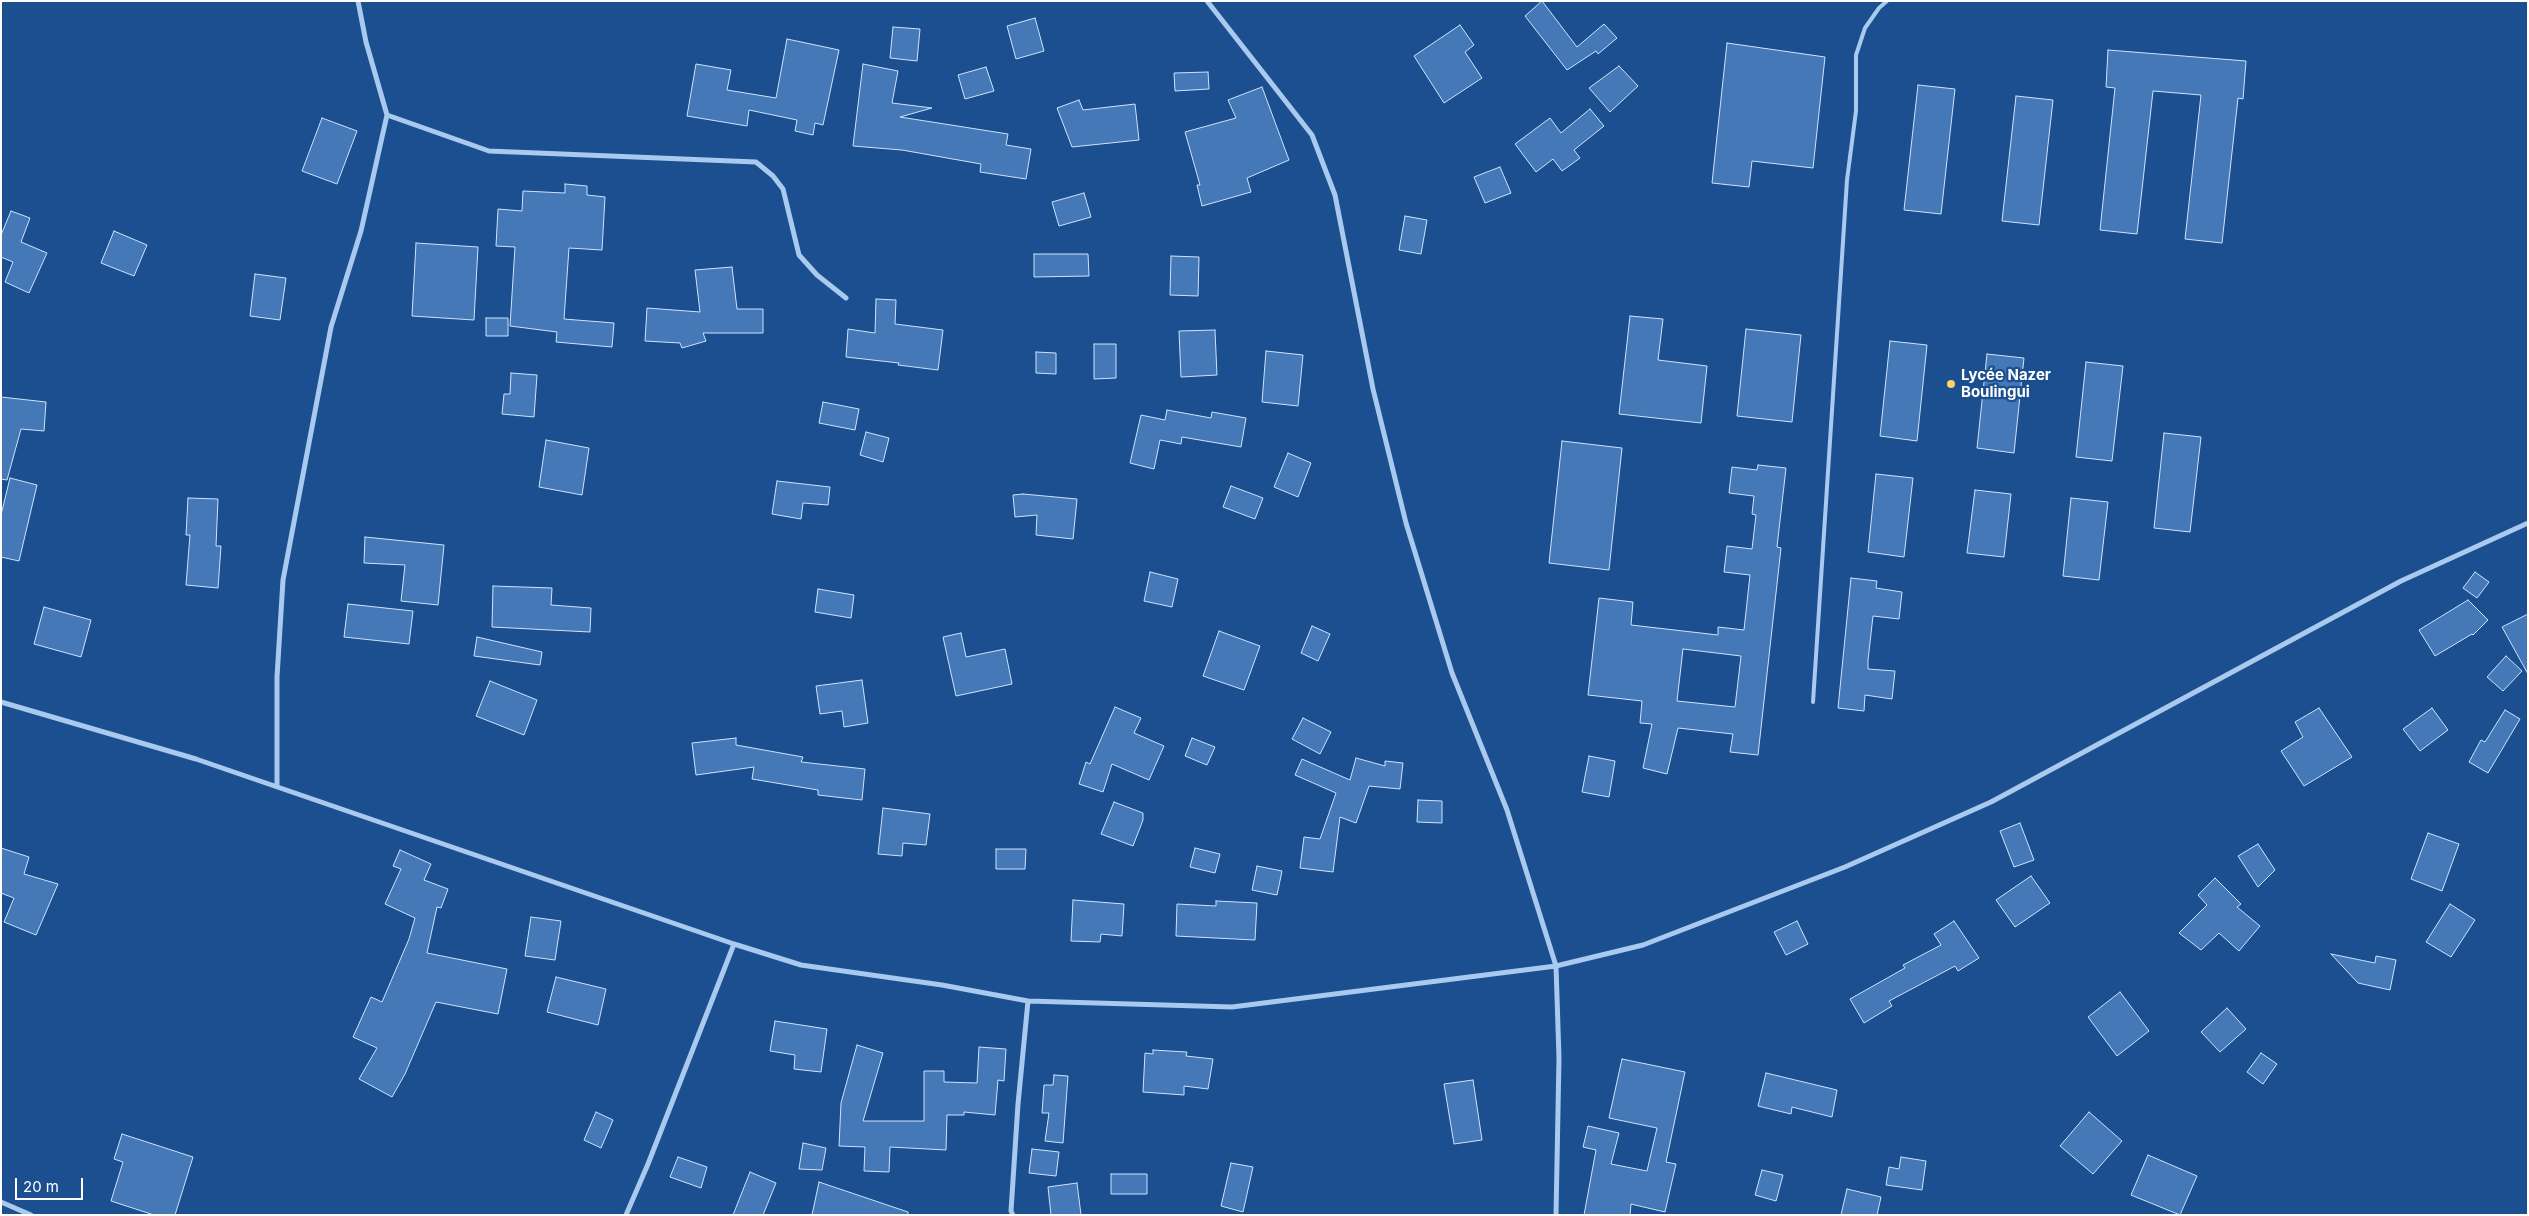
<!DOCTYPE html>
<html>
<head>
<meta charset="utf-8">
<style>
	body { margin:0 }
	#map { position:relative; width:2529px; height:1216px; overflow:hidden; background:#1b4f8f; font-family:Inter,sans-serif }
	canvas { display:block }
	.frame { position:absolute; inset:0; border:2px solid #fff; pointer-events:none }
	.scale { position:absolute; left:15px; top:1178px; width:68px; height:22px; box-sizing:border-box; border:2px solid #fff; border-top:0; padding-left:6px; font-size:15px; line-height:18px; white-space:nowrap; color:#fff; -webkit-text-stroke:4px #1b4f8f; paint-order:stroke }
</style>
</head>
<body>
<div id="map">
<canvas width="2529" height="1216"></canvas>
<div class="frame"></div>
<div class="scale">20 m</div>
</div>
<script>
const context = document.querySelector('canvas').getContext('2d');
context.lineJoin = 'round';
function fill(path, color) { context.fillStyle = color; context.fill(path, 'evenodd'); }
const poly = rows => new Path2D(rows.map(r => 'M' + r).join(''));
function trace(path, color, width, dash) { context.strokeStyle = color; context.lineWidth = width; context.lineCap = dash ? 'butt' : 'round'; context.setLineDash(dash || []); context.stroke(path); }
function label(font, color, halo, rows, align = 'center') {
  context.font = font + ' Inter,sans-serif'; context.lineWidth = 4.5; context.setLineDash([]); context.textBaseline = 'middle'; context.strokeStyle = halo; context.fillStyle = color; for (const [text, x, y, turn = 0] of rows) {
    context.save(); context.translate(x, y); context.rotate((+turn || 0) * Math.PI / 180); context.textAlign = isNaN(turn) ? turn : align; if (halo) context.strokeText(text, 0, 0); context.fillText(text, 0, 0); context.restore();
  }
}
const building = poly([
	[1542,1,1577,47,1604,24,1617,38,1598,54,1596,51,1567,70,1525,16,1542,1],
	[1035,18,1044,51,1016,59,1007,26,1035,18],
	[1460,25,1474,45,1465,52,1482,78,1444,103,1414,56,1460,25],
	[893,27,920,29,917,61,890,58,893,27],
	[787,39,839,50,823,125,815,123,813,135,795,131,797,120,749,110,747,126,687,116,696,64,731,70,727,90,776,98,787,39],
	[1727,43,1825,57,1813,168,1752,161,1749,187,1712,183,1727,43],
	[2108,50,2246,61,2243,99,2238,98,2222,243,2185,239,2201,95,2153,91,2137,234,2100,230,2115,88,2106,87,2108,50],
	[863,64,898,71,892,103,932,108,900,117,1008,134,1006,145,1031,149,1026,179,980,172,981,164,902,150,853,146,863,64],
	[1619,66,1638,86,1610,112,1589,88,1619,66],
	[986,67,994,91,965,99,958,75,986,67],
	[1208,72,1209,89,1175,91,1174,73,1208,72],
	[1918,85,1955,89,1941,214,1904,210,1918,85],
	[1262,87,1289,160,1247,178,1251,192,1202,206,1197,185,1200,185,1185,132,1236,118,1228,100,1262,87],
	[2016,96,2053,100,2039,225,2002,221,2016,96],
	[1079,100,1083,110,1135,104,1139,140,1072,147,1057,108,1079,100],
	[1590,109,1604,126,1574,150,1580,158,1562,171,1553,159,1536,172,1515,144,1550,118,1561,133,1590,109],
	[322,118,357,131,337,184,302,171,322,118],
	[1500,167,1511,193,1485,203,1474,177,1500,167],
	[565,184,587,186,587,195,605,197,602,250,569,248,564,319,614,323,612,347,556,342,557,332,510,326,515,247,496,246,498,209,522,211,523,191,565,193,565,184],
	[1084,193,1091,217,1059,226,1052,202,1084,193],
	[11,211,30,218,21,242,47,253,29,293,5,282,13,262,1,257,1,235,11,211],
	[1405,216,1427,220,1421,254,1399,250,1405,216],
	[114,231,147,245,134,276,101,263,114,231],
	[416,243,478,247,474,320,412,316,416,243],
	[1034,254,1088,254,1089,276,1034,277,1034,254],
	[1171,256,1199,257,1198,296,1170,295,1171,256],
	[732,267,737,309,763,309,763,333,703,333,706,341,682,348,680,343,645,341,647,308,700,312,695,270,732,267],
	[255,274,286,278,280,320,250,316,255,274],
	[876,299,896,300,895,324,943,330,938,370,898,365,899,363,846,357,848,329,875,333,876,299],
	[1630,316,1663,319,1658,360,1707,366,1701,423,1619,414,1630,316],
	[486,318,508,318,508,336,486,336,486,318],
	[1746,329,1801,335,1792,422,1737,416,1746,329],
	[1215,330,1217,375,1181,377,1179,331,1215,330],
	[1890,341,1927,345,1917,441,1880,436,1890,341],
	[1094,344,1116,344,1116,378,1094,379,1094,344],
	[1266,351,1303,355,1298,406,1262,402,1266,351],
	[1036,352,1056,353,1056,374,1036,373,1036,352],
	[1987,354,2024,358,2014,453,1977,448,1987,354],
	[2086,362,2123,366,2112,461,2076,457,2086,362],
	[511,373,537,375,534,417,502,414,504,394,510,394,511,373],
	[1,397,46,402,44,431,21,429,7,480,1,479,1,397],
	[823,402,859,409,855,430,819,423,823,402],
	[1167,410,1211,418,1212,412,1246,418,1241,447,1182,437,1181,444,1160,440,1154,469,1130,463,1141,415,1165,420,1167,410],
	[866,432,889,438,883,462,860,455,866,432],
	[2164,433,2201,437,2190,532,2154,528,2164,433],
	[546,440,589,448,582,495,539,487,546,440],
	[1562,441,1622,448,1609,570,1549,563,1562,441],
	[1288,453,1311,463,1298,497,1274,487,1288,453],
	[1758,465,1786,468,1777,547,1781,548,1758,755,1730,752,1733,734,1678,728,1667,774,1643,768,1652,724,1640,723,1642,701,1588,695,1599,598,1633,602,1631,625,1718,635,1718,627,1744,630,1750,575,1724,572,1727,546,1752,549,1756,515,1752,514,1754,496,1729,493,1732,467,1757,470,1758,465],
	[1683,649,1741,656,1735,707,1677,701,1683,649],
	[1876,474,1913,478,1904,557,1868,552,1876,474],
	[10,478,37,485,19,561,1,557,1,515,10,478],
	[777,481,830,487,828,505,803,503,801,519,772,514,777,481],
	[1231,486,1263,498,1255,519,1223,507,1231,486],
	[1975,490,2011,494,2004,557,1967,553,1975,490],
	[1023,494,1077,499,1073,539,1036,535,1037,515,1015,517,1013,495,1023,494],
	[188,498,218,499,216,546,221,546,218,588,186,585,190,535,186,535,188,498],
	[2071,498,2108,502,2099,580,2063,576,2071,498],
	[365,537,444,545,438,605,401,601,405,565,364,563,365,537],
	[1150,572,1178,579,1172,607,1144,601,1150,572],
	[2475,572,2489,582,2477,598,2463,588,2475,572],
	[1851,578,1877,581,1876,588,1902,592,1899,619,1873,616,1868,660,1868,669,1895,671,1892,699,1865,695,1864,711,1838,708,1851,578],
	[493,586,552,588,551,605,591,608,590,632,492,627,493,586],
	[818,589,854,595,851,618,815,612,818,589],
	[2468,600,2488,620,2473,635,2472,634,2435,656,2419,630,2468,600],
	[348,604,413,611,409,644,344,637,348,604],
	[44,607,91,620,81,657,34,644,44,607],
	[2528,614,2528,674,2502,627,2528,614],
	[1312,626,1330,634,1318,661,1301,653,1312,626],
	[1219,631,1260,646,1244,690,1203,676,1219,631],
	[961,633,966,657,1005,649,1012,684,956,696,943,637,961,633],
	[477,637,542,652,540,665,474,656,477,637],
	[2506,656,2522,671,2503,691,2487,677,2506,656],
	[862,680,868,723,844,727,842,711,820,714,816,686,862,680],
	[490,681,537,700,524,735,476,716,490,681],
	[1115,707,1141,718,1134,733,1164,746,1149,780,1112,764,1103,792,1079,784,1086,762,1090,764,1115,707],
	[2319,708,2352,757,2304,786,2281,751,2303,737,2295,722,2319,708],
	[2432,708,2448,730,2420,751,2403,729,2432,708],
	[2505,710,2520,719,2488,773,2469,762,2481,740,2485,742,2505,710],
	[1303,718,1331,732,1320,754,1292,739,1303,718],
	[736,738,736,745,803,757,801,762,865,769,862,800,818,795,818,790,752,779,754,767,696,775,692,743,736,738],
	[1192,738,1215,747,1207,765,1185,756,1192,738],
	[1589,756,1615,761,1609,797,1582,792,1589,756],
	[1356,758,1385,766,1385,761,1403,763,1400,789,1369,786,1356,823,1340,817,1333,872,1300,868,1304,837,1320,839,1336,793,1295,775,1302,759,1350,780,1356,758],
	[1418,800,1442,801,1442,823,1417,822,1418,800],
	[1114,802,1143,813,1143,820,1133,846,1101,834,1114,802],
	[883,808,930,814,926,845,903,843,902,856,878,854,883,808],
	[2020,823,2034,860,2014,867,2000,831,2020,823],
	[2428,833,2459,844,2442,891,2411,879,2428,833],
	[2258,844,2275,870,2258,887,2238,856,2258,844],
	[1,848,29,857,24,874,58,884,36,935,4,922,14,898,1,893,1,848],
	[1195,848,1220,854,1215,873,1190,867,1195,848],
	[996,849,1026,849,1025,869,996,869,996,849],
	[400,850,431,864,424,880,448,889,441,908,437,907,427,953,507,969,498,1014,436,1002,405,1074,392,1097,359,1079,377,1048,353,1037,371,997,382,1002,409,939,415,918,385,904,401,869,393,866,400,850],
	[1257,866,1282,871,1277,895,1252,890,1257,866],
	[2031,876,2050,903,2015,927,1996,900,2031,876],
	[2215,878,2241,904,2237,907,2260,926,2239,951,2219,933,2201,950,2179,933,2207,905,2198,895,2215,878],
	[1073,900,1124,904,1122,936,1101,934,1100,942,1071,941,1073,900],
	[1216,901,1257,903,1255,940,1176,936,1177,904,1216,906,1216,901],
	[2450,904,2475,920,2451,957,2426,942,2450,904],
	[531,917,561,921,555,960,525,956,531,917],
	[1797,921,1808,944,1786,955,1774,932,1797,921],
	[1954,921,1979,958,1958,971,1955,966,1889,1001,1892,1006,1864,1023,1850,999,1905,968,1903,965,1941,945,1934,934,1954,921],
	[2331,954,2375,963,2376,956,2396,960,2390,990,2358,983,2331,954],
	[556,977,606,989,598,1025,547,1012,556,977],
	[2120,992,2149,1031,2117,1056,2088,1017,2120,992],
	[2227,1008,2246,1029,2220,1052,2201,1032,2227,1008],
	[775,1021,827,1029,821,1072,794,1069,795,1055,770,1051,775,1021],
	[857,1045,883,1053,863,1121,924,1121,924,1071,944,1071,944,1082,977,1083,979,1047,1006,1049,1004,1081,998,1080,995,1115,964,1112,964,1115,947,1115,946,1150,890,1147,889,1172,864,1171,865,1147,839,1146,841,1103,857,1045],
	[1153,1050,1187,1052,1186,1056,1213,1059,1208,1089,1184,1086,1184,1095,1143,1092,1145,1053,1153,1054,1153,1050],
	[2261,1053,2277,1064,2263,1084,2247,1072,2261,1053],
	[1622,1059,1685,1072,1666,1162,1676,1164,1665,1212,1631,1204,1630,1215,1584,1215,1596,1150,1583,1147,1588,1126,1619,1133,1611,1164,1647,1171,1657,1128,1609,1118,1622,1059],
	[1766,1073,1837,1090,1832,1117,1792,1107,1791,1114,1758,1106,1766,1073],
	[1054,1075,1068,1076,1063,1143,1045,1141,1049,1113,1042,1113,1044,1085,1053,1085,1054,1075],
	[1473,1080,1482,1140,1454,1144,1444,1084,1473,1080],
	[596,1112,613,1120,601,1148,584,1140,596,1112],
	[2089,1112,2122,1141,2093,1174,2060,1146,2089,1112],
	[122,1134,193,1157,175,1215,154,1215,111,1201,123,1162,114,1159,122,1134],
	[803,1143,826,1148,822,1170,799,1169,803,1143],
	[1032,1149,1059,1152,1056,1176,1029,1173,1032,1149],
	[2148,1155,2197,1176,2180,1215,2131,1195,2148,1155],
	[678,1157,707,1167,701,1188,670,1177,678,1157],
	[1901,1157,1926,1161,1922,1190,1886,1185,1889,1167,1899,1169,1901,1157],
	[1231,1163,1253,1167,1243,1212,1221,1206,1231,1163],
	[1762,1170,1783,1175,1776,1201,1755,1195,1762,1170],
	[750,1172,776,1183,763,1215,733,1215,750,1172],
	[1111,1174,1147,1174,1147,1194,1111,1194,1111,1174],
	[819,1182,908,1212,908,1215,812,1215,819,1182],
	[1077,1183,1081,1215,1051,1215,1048,1187,1077,1183],
	[1847,1189,1881,1197,1877,1215,1841,1215,1847,1189]
]);
fill(building, '#4478b7');
trace(building, '#cfe3fa', 1);
trace(poly([
	[1813,702,1847,180,1856,111,1856,55,1865,28,1879,8,1887,1]
]), '#a9c9ee', 4);
trace(poly([
	[1207,1,1312,135,1335,195,1373,389,1406,523,1452,673,1507,810,1556,966,1559,1058,1556,1215],
	[387,115,489,151,756,162,773,176,783,189,799,255,817,275,846,298],
	[1,702,196,759,734,944,801,965,942,985,1028,1001,1232,1007,1556,966,1643,945,1845,867,1991,802,2401,581,2528,523],
	[277,786,277,677,283,580,331,327,361,231,387,115,366,42,358,1],
	[1,1202,31,1215],
	[626,1215,648,1164,734,944],
	[1013,1215,1011,1211,1018,1104,1028,1001]
]), '#a9c9ee', 5);
for (const [x, y, r, color] of [
	[1951,384,5,"#ffd166"]
]) { const dot = new Path2D(); dot.arc(x, y, r, 0, 2 * Math.PI); context.fillStyle = color; context.fill(dot); trace(dot, '#1b4f8f', 2); }
label('bold 15px', '#fff', '#1b4f8f', [
	["Lycée Nazer",1961,375],
	["Boulingui",1961,392]
], 'left');
</script>
</body>
</html>
